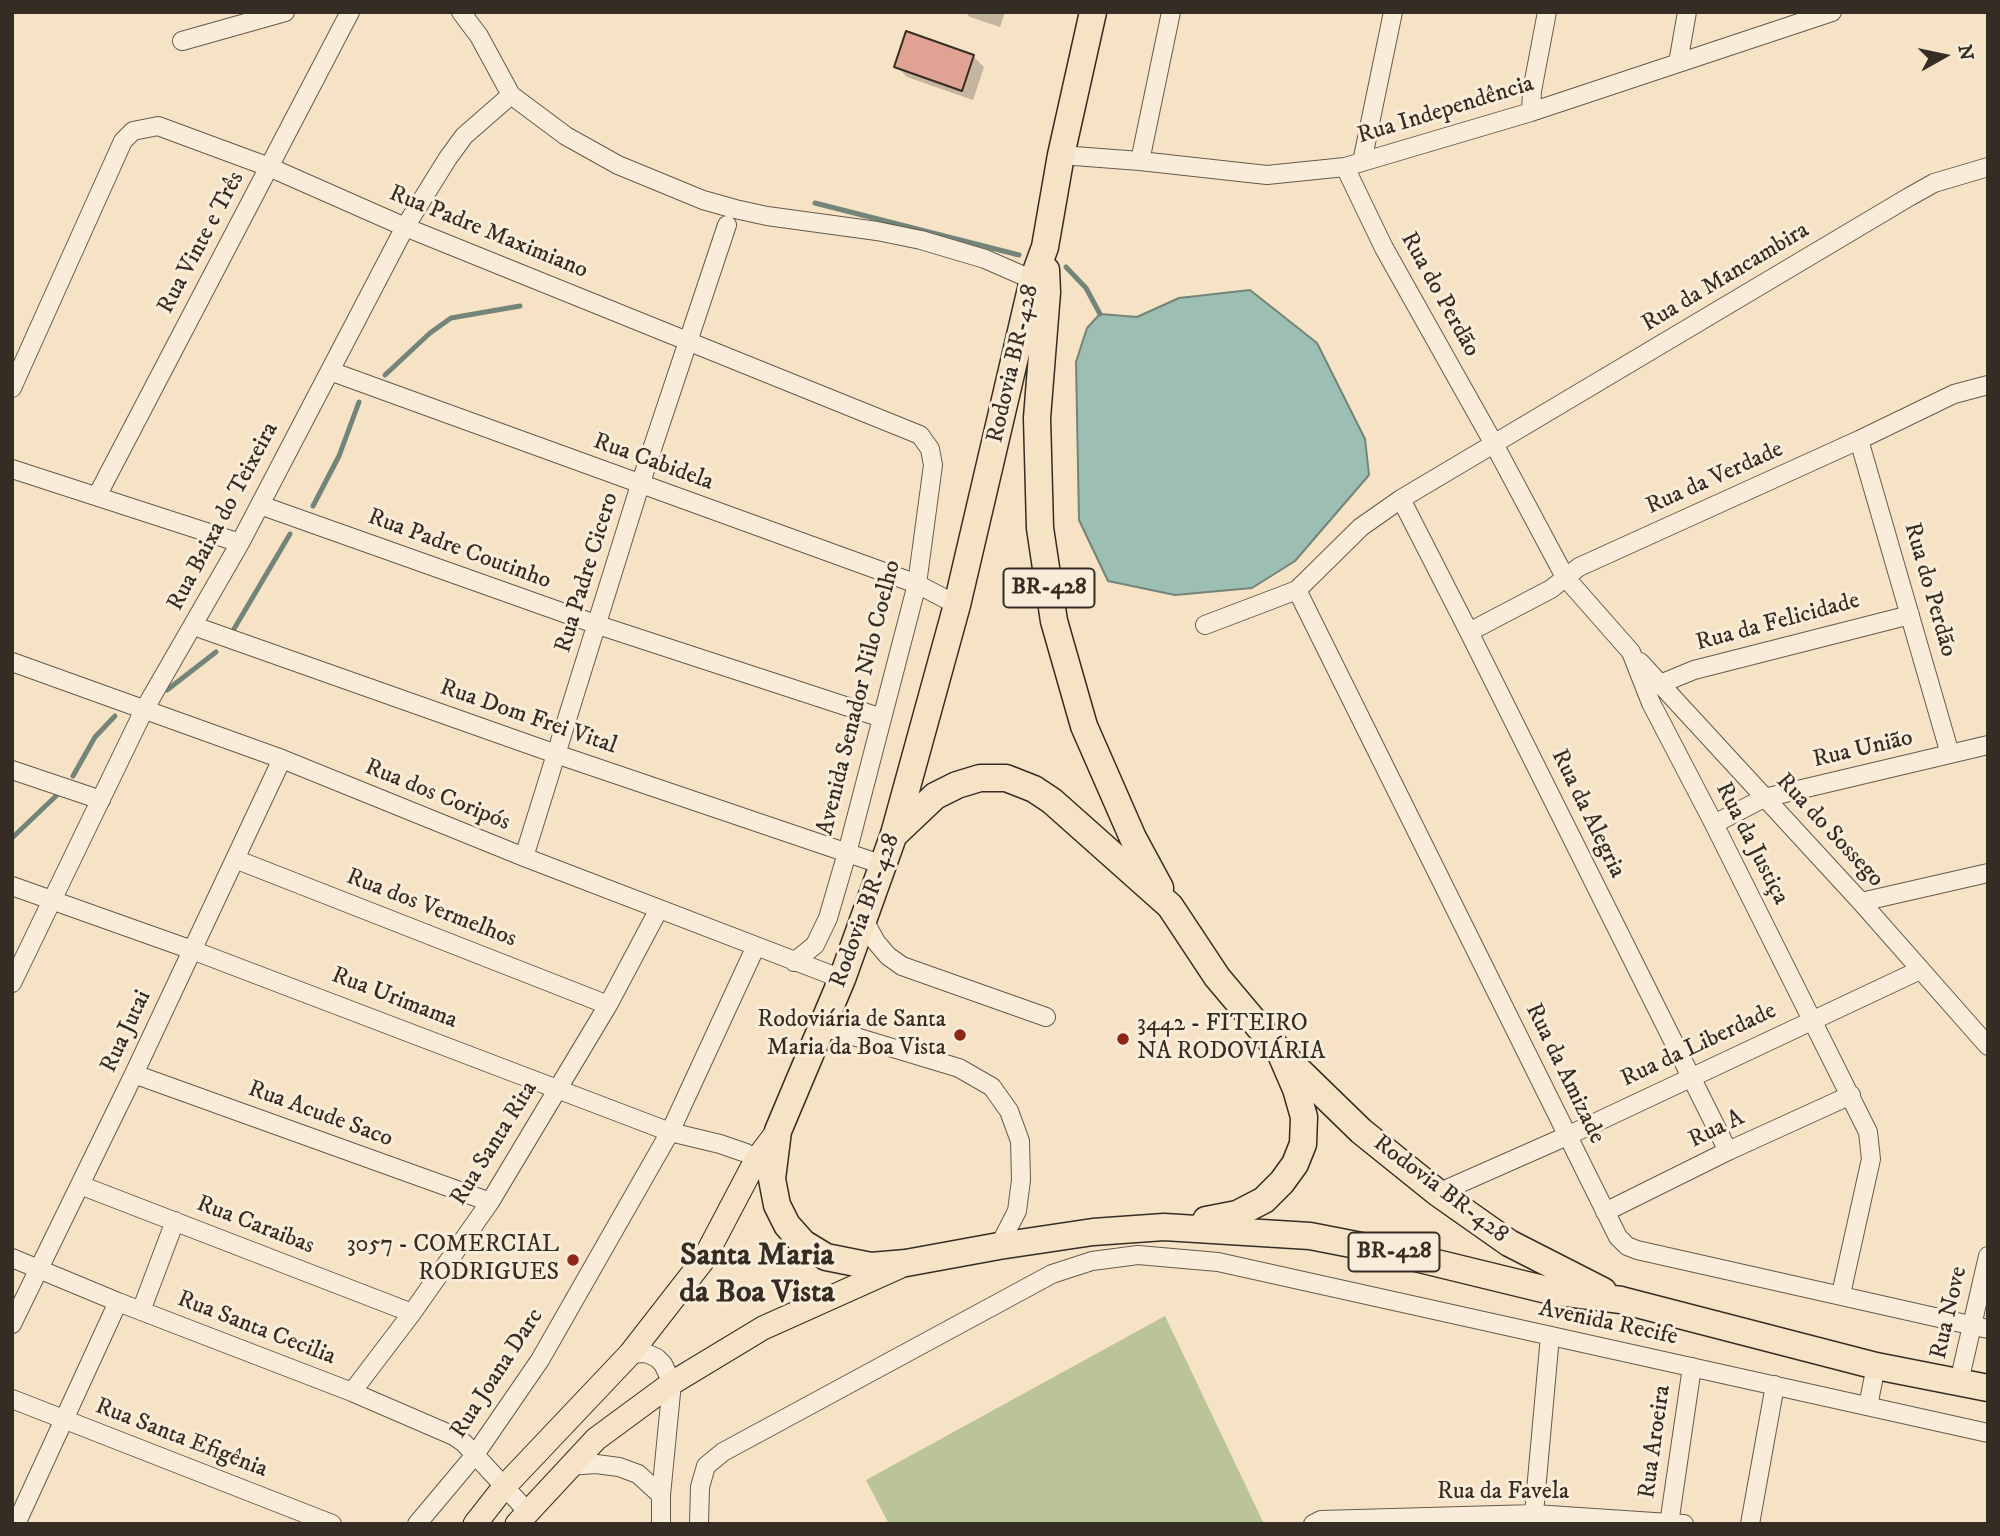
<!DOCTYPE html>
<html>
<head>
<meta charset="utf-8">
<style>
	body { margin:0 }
	#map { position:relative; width:2000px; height:1536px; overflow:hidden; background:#f6e3c6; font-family:"IM FELL DW Pica",serif }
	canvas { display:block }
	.frame { position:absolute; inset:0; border:14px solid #352d23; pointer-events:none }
	.north { position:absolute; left:1909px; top:21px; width:70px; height:70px; -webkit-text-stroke:5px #f9edda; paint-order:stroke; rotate:81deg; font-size:19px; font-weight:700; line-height:28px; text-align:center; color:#352d23 }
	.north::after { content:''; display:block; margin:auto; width:24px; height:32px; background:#352d23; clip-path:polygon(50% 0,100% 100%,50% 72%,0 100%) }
</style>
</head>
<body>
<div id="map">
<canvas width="2000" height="1536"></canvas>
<div class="frame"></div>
<div class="north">N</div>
</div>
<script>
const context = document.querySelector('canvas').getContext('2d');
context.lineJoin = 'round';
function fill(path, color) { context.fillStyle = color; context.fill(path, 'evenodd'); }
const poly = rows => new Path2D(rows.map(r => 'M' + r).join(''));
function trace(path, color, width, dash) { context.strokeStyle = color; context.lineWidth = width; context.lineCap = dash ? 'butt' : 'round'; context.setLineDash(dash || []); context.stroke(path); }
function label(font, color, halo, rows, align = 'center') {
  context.font = font + ' "IM FELL DW Pica",serif'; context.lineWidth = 6; context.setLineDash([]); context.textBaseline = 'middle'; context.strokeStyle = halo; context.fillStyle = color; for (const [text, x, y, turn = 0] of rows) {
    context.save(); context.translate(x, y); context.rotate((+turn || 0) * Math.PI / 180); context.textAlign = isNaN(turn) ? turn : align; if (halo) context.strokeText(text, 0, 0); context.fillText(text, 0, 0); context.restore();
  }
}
fill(poly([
	[1165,1316,1264,1524,889,1524,866,1480]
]), '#bbc496');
const water = poly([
	[1250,290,1317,343,1365,439,1369,475,1295,561,1252,588,1175,595,1108,581,1079,520,1076,362,1087,328,1100,314,1137,317,1179,298,1250,290]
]);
fill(water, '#9dbeb2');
trace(water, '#738479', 2);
fill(poly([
	[965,12,1005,12,1000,27,970,17],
	[973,56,984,67,973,100,907,77,896,66]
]), '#0003');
trace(poly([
	[815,203,1019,255],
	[1066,267,1086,288,1100,314],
	[385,375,430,333,451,318,520,306],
	[313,506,339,456,359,402],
	[231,634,290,534],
	[167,690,216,652],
	[73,776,95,737,115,716],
	[12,838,57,795]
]), '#738479', 5);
const building = poly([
	[906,31,974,55,962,91,894,67,906,31]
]);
fill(building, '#e0a293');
trace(building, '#352d23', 2);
const minor = poly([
	[461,12,479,36,511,95,566,136,618,165,703,200,735,209,767,216,877,231,921,240,985,259,1033,280],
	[182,41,285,12],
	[1678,63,1687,12],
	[1531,112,1532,91,1547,12],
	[1061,155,1140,161,1267,175,1345,167,1531,112,1832,12],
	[1140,161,1171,12],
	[1362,162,1393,12],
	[1345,167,1384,248,1494,444,1565,577,1631,652,1651,703,1714,824,1868,1132,1871,1159,1841,1294],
	[330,371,917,584,957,605],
	[12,388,123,141,133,131,158,126,269,167,405,227,920,435,930,449,933,465,917,584,847,853,828,918,815,945,794,962],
	[1859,440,1950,754],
	[12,469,240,543],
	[97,496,350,12],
	[1401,499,1469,632,1728,1151],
	[260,505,598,625,882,718],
	[1297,590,1618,1237,1627,1246,1637,1250,1988,1329],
	[1205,625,1297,590,1361,527,1401,499,1909,197,1934,183,1988,167],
	[194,626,556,754,883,865],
	[1469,632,1551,589,1579,567,1859,440,1954,394,1988,385],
	[12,662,282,759,524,857,842,979],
	[1640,662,1861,902,1988,1046],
	[1660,684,1694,670,1910,615],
	[12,770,101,800],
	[1714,824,1764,798,1988,745],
	[524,857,640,485,727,225],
	[235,859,608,1005],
	[12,886,192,950,670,1132,720,1144,746,1153,756,1160],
	[1861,902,1988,873],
	[863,918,876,942,888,956,902,966,1046,1017],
	[12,983,144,710,240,543,405,227,448,158,464,136,511,95],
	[823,1027,959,1068,992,1087,1009,1111,1020,1141,1021,1180,1017,1211,999,1246],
	[134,1074,490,1202],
	[80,1185,412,1313],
	[1438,1193,1567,1136,1920,970],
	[1605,1212,1728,1151,1851,1095],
	[12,1258,118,1302,352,1392,454,1436,464,1443,527,1511],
	[141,1311,175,1221],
	[12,1324,134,1074,282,759],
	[630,1354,646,1353,657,1358,663,1364,672,1383,661,1495,661,1524],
	[1959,1382,1988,1256],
	[352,1392,412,1313,490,1202,608,1005,659,909],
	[12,1399,332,1524],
	[1868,1406,1876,1366],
	[569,1466,596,1464,619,1467,638,1474,661,1495],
	[16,1524,118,1302],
	[417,1524,474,1456,540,1360,670,1132,756,946],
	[699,1524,700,1487,706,1466,723,1452,1052,1274,1092,1261,1138,1255,1218,1262,1988,1433],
	[1313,1524,1321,1520,1534,1514,1684,1524],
	[1533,1524,1550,1336],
	[1669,1524,1692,1367],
	[1750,1524,1775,1385]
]);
const major = poly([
	[475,1524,504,1487,630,1354,704,1259,756,1160,778,1131],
	[517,1524,596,1439,672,1383,763,1328,899,1267]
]);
const highway = poly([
	[1093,12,1061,155,1045,247,1033,280,957,605,894,834,842,979,778,1131,772,1179,777,1205,787,1225,803,1243,826,1257,871,1266,906,1263,999,1246,1093,1232,1164,1227,1310,1236,1387,1251,1551,1291,1621,1300,1876,1366,1988,1388],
	[1046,270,1047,292,1037,418,1040,528,1054,621,1084,726,1133,838,1160,888],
	[896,833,935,796,957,785,980,778,1006,778,1034,789,1052,801,1170,906,1217,977,1280,1052,1296,1089,1304,1117,1303,1144,1295,1164,1282,1182,1264,1200,1237,1214,1206,1220],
	[1289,1061,1361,1131,1438,1193,1509,1243,1603,1291]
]);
trace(minor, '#655a4c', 20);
trace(major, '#352d23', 25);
trace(highway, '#352d23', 29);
trace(minor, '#f9edda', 18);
trace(major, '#f6e3c6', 23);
trace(highway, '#f6e3c6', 26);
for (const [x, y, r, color] of [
	[960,1035,7,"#8f2418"],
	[1123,1039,7,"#8f2418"],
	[573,1260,7,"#8f2418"]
]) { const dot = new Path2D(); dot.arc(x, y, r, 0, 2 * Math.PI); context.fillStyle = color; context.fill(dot); trace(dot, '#f9edda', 2.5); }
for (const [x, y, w] of [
	[1049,588,91],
	[1394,1252,91]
]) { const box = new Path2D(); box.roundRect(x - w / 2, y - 19.5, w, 39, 5); context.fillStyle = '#f9edda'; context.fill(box); trace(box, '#352d23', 2); }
label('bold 23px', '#352d23', null, [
	["BR-428",1049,588],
	["BR-428",1394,1252]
]);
label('24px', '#352d23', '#f9edda', [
	["Rua Independência",1446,111,-17],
	["Rua Padre Maximiano",488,233,22],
	["Rua Vinte e Três",202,243,-62],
	["Rua da Mancambira",1726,278,-31],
	["Rua do Perdão",1439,295,61],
	["Rodovia BR-428",1014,364,-77],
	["Rua Cabidela",653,463,20],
	["Rua da Verdade",1715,479,-24],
	["Rua Baixa do Teixeira",224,517,-62],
	["Rua Padre Coutinho",459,550,20],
	["Rua Padre Cicero",588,573,-73],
	["Rua do Perdão",1929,590,74],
	["Rua da Felicidade",1778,623,-15],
	["Avenida Senador Nilo Coelho",860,698,-76],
	["Rua Dom Frei Vital",528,718,19],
	["Rua União",1863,750,-13],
	["Rua dos Coripós",437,796,22],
	["Rua da Alegria",1587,814,64],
	["Rua do Sossego",1829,831,47],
	["Rua da Justiça",1751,844,63],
	["Rua dos Vermelhos",431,909,21],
	["Rodovia BR-428",866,911,-70],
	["Rua Urimama",394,999,21],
	["Rua Jutai",127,1032,-65],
	["Rua da Liberdade",1699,1046,-25],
	["Rua da Amizade",1564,1074,64],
	["Rua Acude Saco",320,1115,20],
	["Rua A",1717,1130,-26],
	["Rua Santa Rita",495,1144,-58],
	["Rodovia BR-428",1440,1190,37],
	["Rua Caraibas",255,1226,21],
	["Rua Nove",1950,1313,-77],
	["Avenida Recife",1608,1324,12],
	["Rua Santa Cecilia",256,1329,21],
	["Rua Joana Darc",498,1374,-57],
	["Rua Santa Efigênia",181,1439,21],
	["Rua Aroeira",1656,1442,-82],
	["Rua da Favela",1503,1493]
]);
label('24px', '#352d23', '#f9edda', [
	["Rodoviária de Santa",946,1021],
	["Maria da Boa Vista",946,1049],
	["3442 - FITEIRO",1137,1025,"left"],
	["NA RODOVIÁRIA",1137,1053,"left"],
	["3057 - COMERCIAL",559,1246],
	["RODRIGUES",559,1274]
], 'right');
label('bold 32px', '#352d23', '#f9edda', [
	["Santa Maria",757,1257],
	["da Boa Vista",757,1294]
]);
</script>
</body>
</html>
